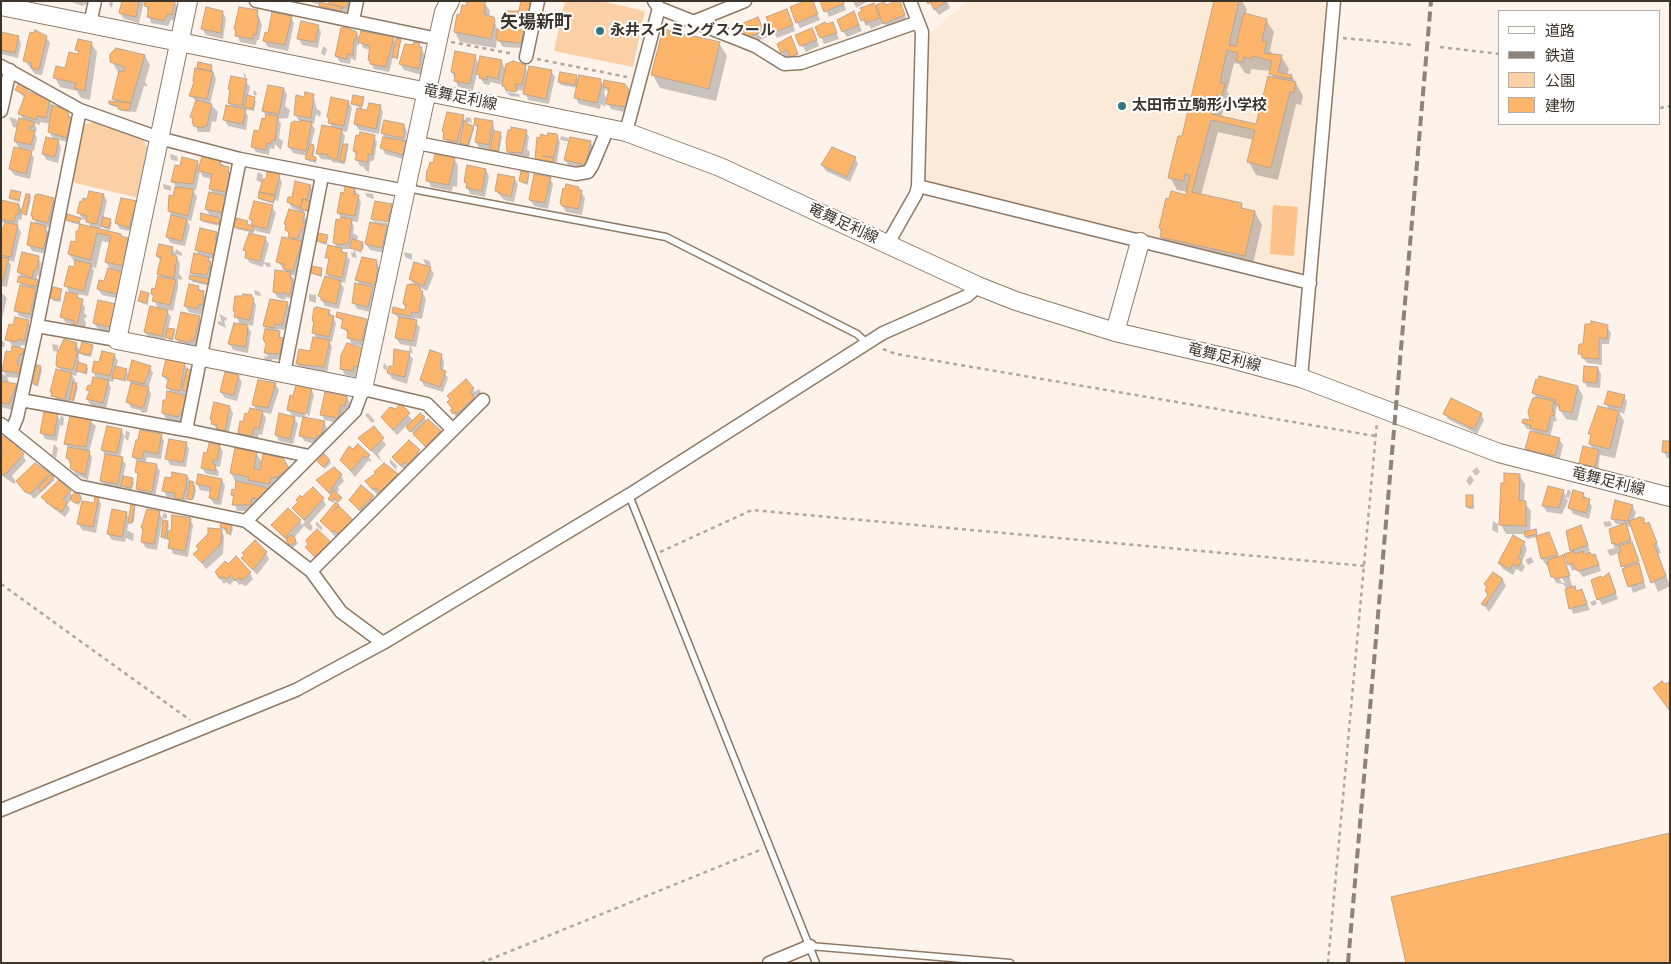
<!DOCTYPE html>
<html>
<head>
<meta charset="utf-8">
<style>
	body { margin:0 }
	#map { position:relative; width:1671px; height:964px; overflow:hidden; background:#fdf3eb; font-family:Signika,"Noto Sans JP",sans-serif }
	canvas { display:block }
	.frame { position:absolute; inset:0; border:2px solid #3d342b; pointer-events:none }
	.legend { position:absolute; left:1498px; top:10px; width:162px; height:115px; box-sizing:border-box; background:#fff; border:1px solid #b1aeaa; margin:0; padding:6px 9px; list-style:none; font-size:15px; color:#3d342b }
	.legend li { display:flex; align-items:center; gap:10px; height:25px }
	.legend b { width:25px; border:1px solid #b1aeaa }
</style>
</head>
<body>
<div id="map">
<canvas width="1671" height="964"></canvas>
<div class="frame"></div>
<ul class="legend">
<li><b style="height:6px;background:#fff"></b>道路</li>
<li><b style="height:6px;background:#8d837b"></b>鉄道</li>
<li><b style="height:14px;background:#fcd0a6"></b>公園</li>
<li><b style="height:14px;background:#fdb56c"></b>建物</li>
</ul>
</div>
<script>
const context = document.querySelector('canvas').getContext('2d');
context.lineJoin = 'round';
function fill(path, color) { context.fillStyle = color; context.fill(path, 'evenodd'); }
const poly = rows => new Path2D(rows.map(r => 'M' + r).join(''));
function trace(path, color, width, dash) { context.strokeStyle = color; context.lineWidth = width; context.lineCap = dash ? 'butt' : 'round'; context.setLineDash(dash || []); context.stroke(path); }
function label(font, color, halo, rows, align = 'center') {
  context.font = font + ' Signika,"Noto Sans JP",sans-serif'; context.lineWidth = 4; context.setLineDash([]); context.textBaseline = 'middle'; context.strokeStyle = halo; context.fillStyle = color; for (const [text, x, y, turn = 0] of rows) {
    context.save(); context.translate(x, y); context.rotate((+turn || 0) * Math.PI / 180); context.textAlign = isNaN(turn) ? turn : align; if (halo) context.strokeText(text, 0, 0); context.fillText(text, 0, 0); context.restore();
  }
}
fill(poly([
	[968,1,1321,2,1327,9,1304,270,1300,274,932,184,923,176,928,35]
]), '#fcead9');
fill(poly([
	[565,1,601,1,645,11,633,67,554,51],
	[96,121,143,138,149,152,139,198,71,182,83,125]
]), '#fcd0a6');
fill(poly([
	[1273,205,1298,207,1294,256,1270,254]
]), '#fcc28a');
fill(poly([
	[68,1,88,1,88,5,84,4,83,6],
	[110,1,113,1,112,8,109,5],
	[122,1,144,1,139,23,124,19,120,13],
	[174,1,178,8,175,21,171,20,168,26,151,23,146,5],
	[306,1,322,1,321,4,331,6,330,1,353,1,349,13,342,11,342,13,322,9,321,5],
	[843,1,846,10,829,17,826,11],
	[869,1,856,8,853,1],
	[928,1,947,1,950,8,939,15],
	[1215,1,1242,1,1247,10,1245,15,1266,20,1274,32,1270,50,1273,55,1281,56,1289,69,1287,75,1292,76,1303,96,1301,105,1296,104,1278,180,1256,175,1249,162,1254,140,1218,132,1201,195,1241,204,1244,210,1255,212,1262,225,1252,268,1169,249,1161,236,1160,228,1187,196,1188,192,1177,190,1170,177,1183,138],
	[1234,63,1239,64,1245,73,1250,74,1251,69,1271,71,1273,78,1257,126,1221,118,1224,107,1229,108,1231,98,1227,91],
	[484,2,490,11,489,18,493,18,498,31,511,24,508,20,530,3,534,9,529,29,526,29,531,7,528,7,523,30,527,33,524,48,503,47,497,38,496,48,460,42,455,32,458,16,461,16,467,7],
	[883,3,885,7,902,7,907,21,888,29,884,23,871,29,869,25,866,26,860,14],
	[814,6,820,20,800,28,797,22],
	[222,12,226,18,223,39,206,35,202,29],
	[257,12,262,25,259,40,257,40,256,45,240,42,235,29],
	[291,17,294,23,288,51,268,47,264,41,269,34],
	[790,17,795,31,777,38,774,32],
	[758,18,767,37,751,44,742,25],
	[857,19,862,31,847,37,843,31],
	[318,26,321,32,318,48,302,45,299,39],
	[826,26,835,29,839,39,824,44,817,27],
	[1,33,18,37,21,43,18,58,1,54],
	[357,33,360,39,393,39,396,43,400,40,398,60,393,57,389,72,374,69,369,59,371,50,363,48,360,41,359,45,357,45,356,61,351,58,350,64,340,62,336,56],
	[796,35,815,35,819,46,806,52],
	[46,37,50,43,42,75,35,74,25,61],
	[790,37,798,53,785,58,782,52,784,40],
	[91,43,97,52,90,100,81,98,77,91,60,87,55,77,80,56,77,50],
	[719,43,727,56,716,101,660,88,653,75],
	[419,44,426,58,422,75,404,70,400,64],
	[323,46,327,49,325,56,321,53],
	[145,56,150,65,145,82,148,86,144,86,136,112,121,111,119,108,112,106,110,103,116,103,114,99,119,74,110,58],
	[475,56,479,64,501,61,506,70,525,66,528,73,551,71,555,77,549,104,528,100,525,91,507,89,507,92,519,94,520,97,510,96,506,92,503,85,490,82,490,85,484,84,477,73,473,90,458,87,452,72],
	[211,66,216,79,210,104,218,112,216,122,212,121,210,132,198,132,192,117,197,102,191,96,199,70,198,67],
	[243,72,246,75,245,80,250,87,248,97,256,101,254,111,244,109,248,116,246,130,228,126,225,120,232,108,229,103,231,92,229,89,245,80],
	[576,76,579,81,600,80,604,87,628,91,632,97,629,113,611,109,606,100,605,107,601,104,600,109,579,104,576,98,578,88,561,85,559,82],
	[605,89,610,93,608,100,604,94],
	[284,89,287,95,285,106,290,110,288,118,278,119,281,124,279,138,283,141,281,150,275,144,274,149,270,148,269,155,256,152,252,146,266,120,267,117,263,111],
	[17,90,27,90,29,93,49,101,52,106,64,109,68,112,75,125,70,143,57,139,61,147,58,163,47,160,43,154,54,140,49,132,50,124,40,122,40,125,34,123,37,129,36,132,34,132,37,138,34,151,29,149,34,158,30,179,14,175,10,169,20,150,15,141,18,128,13,127,9,117,16,119,19,124,24,121,19,113,25,98],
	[254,90,257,93,256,96,253,94],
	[313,95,317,109,321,112,320,117,316,114,314,124,311,123,315,129,311,145,315,148,313,158,317,163,308,161,308,156,293,153,289,147,300,122,295,115,305,98],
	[363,98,362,110,368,111,380,106,383,112,379,134,359,130,355,124,359,107,352,104],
	[348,102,352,108,347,132,342,131,345,136,343,145,348,148,345,164,332,162,331,160,321,159,317,153,332,128,328,117],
	[463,116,465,121,466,117,471,118,472,123,466,121,474,129,469,147,463,146,461,143,460,148,448,145,443,131],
	[493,123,495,132,502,136,499,153,479,148,476,142,478,130,475,124],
	[404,125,407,131,405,142,409,148,406,160,385,154,382,148,385,138,382,133],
	[526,131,529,137,527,149,530,152,529,158,512,158,508,152,512,132],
	[556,135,560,142,560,140,560,142,573,145,590,142,594,148,589,170,569,166,565,160,570,145,560,142,557,162,554,162,556,165,540,164,536,158,548,137],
	[538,158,548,160,548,163,538,161],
	[374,136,377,142,374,160,370,162,369,172,366,171,364,167,360,166,354,151],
	[561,136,568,138,570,142,560,140],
	[170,154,177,156,178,161,171,160],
	[855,158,858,164,850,182,826,171,822,165],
	[454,159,458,165,457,187,453,186,452,191,431,187,428,180,431,163],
	[197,162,201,167,220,162,232,175,229,198,225,197,228,203,225,218,218,217,221,221,220,226,203,222,201,219,211,217,206,209,213,194,210,188,212,179,203,177,200,171,196,190,193,190,197,197,191,221,187,220,190,226,185,246,171,243,167,237,172,216,169,211,176,187,173,181,181,167],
	[486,170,489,176,485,197,470,194,465,182],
	[258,172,263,175,262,180,267,181,279,176,282,182,278,201,275,200,274,204,261,200,259,198,262,194,263,184,256,180],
	[529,174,528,185,522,183,520,181],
	[514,178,518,184,514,202,504,200,496,191],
	[550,178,553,184,548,209,534,206,530,200],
	[163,184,171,186,171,191,164,189],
	[310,186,313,192,309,212,304,211,304,213,309,230,301,242,304,248,296,276,291,275,296,285,294,300,286,297,285,300,278,298,274,292,287,273,277,261,291,240,285,224,299,211,292,208,288,202],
	[578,188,585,198,582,215,566,212,561,203,566,190],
	[355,189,361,202,358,222,351,221,354,226,353,233,358,236,357,242,364,245,363,250,351,247,350,249,341,249,350,260,345,283,340,282,344,288,339,309,325,306,320,296,330,279,327,274,330,262,327,257,337,248,334,242,342,219,338,213,345,194],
	[20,193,20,202,12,200,10,198],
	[365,193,373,194,374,199,367,197],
	[30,195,31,198,27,216,22,212,22,220,19,219,17,226,21,232,14,262,8,260,11,265,7,287,1,286,1,228,4,229,6,223,1,222,1,203,19,205,23,212],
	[104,195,107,201,103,218,112,222,110,230,103,228,102,225,100,230,120,235,127,239,132,248,120,299,102,295,98,289,105,282,111,270,106,262,111,243,102,241,96,268,92,267,94,271,88,296,76,294,85,307,84,313,87,316,86,318,84,318,86,323,85,330,81,326,80,331,76,326,65,322,62,316,70,294,66,286,76,264,69,254,91,228,88,221,80,219,80,225,69,222,67,220,68,216,82,219,79,213,88,200],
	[53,199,57,205,51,228,46,227,50,239,47,254,32,251,29,245,37,225,32,216],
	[136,202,139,208,134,232,120,229,116,223],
	[391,206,394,212,392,222,375,218,375,221,392,224,391,228,386,227,390,233,385,253,370,250,366,244,376,225,372,218],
	[272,207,276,213,270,234,256,231,250,219],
	[247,222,248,226,255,229,253,235,265,238,269,244,264,262,270,263,271,267,267,267,264,263,263,267,250,263,246,257,245,250,250,232,236,229,235,226],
	[216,233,220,239,218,260,208,258,213,268,210,286,192,282,191,279,194,277,191,272,199,256,196,250],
	[327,236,327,245,320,243,318,241],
	[172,248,175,253,176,249,182,253,182,256,175,254,180,263,179,274,182,277,182,280,178,279,178,287,173,311,166,309,171,317,168,329,175,333,173,341,168,339,166,336,165,342,149,338,145,332,158,309,152,294,161,278,158,273,161,262,157,256],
	[353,250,362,252,362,253,355,251,357,258,352,257,351,252,354,253],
	[404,252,412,254,412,260,405,257],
	[38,257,41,263,40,276,37,275,36,281,38,284,37,289,34,288,38,296,33,320,19,316,16,310,22,285,19,282,22,278,19,272],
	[423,259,430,261,431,266,429,265,434,274,427,291,419,287,426,299,422,319,415,318,414,321,420,327,416,347,411,346,413,354,409,351,410,346,400,344,396,338,400,319,393,313,406,311,404,304,415,286,410,279,426,266],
	[377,261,381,276,378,290,373,289,376,294,371,312,357,309,354,303,360,285,357,280],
	[321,269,322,277,312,273],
	[198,287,207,299,206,311,202,310,201,315,189,312,185,306],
	[61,290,61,302,53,301,52,298],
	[254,290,260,292,261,296,255,295],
	[1,292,7,298,1,323],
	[148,294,148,305,141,303,140,301],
	[309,294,316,295,316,303,309,301],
	[251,296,256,305,253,326,246,324,251,332,248,353,233,350,230,344,240,325,234,311],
	[287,303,291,309,285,330,278,329,277,332,286,345,283,360,272,359,272,363,265,361,264,356,268,357,266,353,267,330,264,326],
	[115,306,113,332,98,329,94,323],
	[329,311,336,323,332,342,329,341,332,347,327,373,301,369,297,363,311,353,317,339,313,332],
	[219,314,227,318,226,321,224,320,226,328,218,324,218,321,222,322],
	[199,317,202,323,197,346,194,345,193,348,180,345,176,339],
	[337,317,366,320,369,326,365,347,351,344,349,335,343,328,344,323],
	[28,321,31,327,27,346,21,345,20,349,23,350,27,356,26,360,23,360,21,367,24,372,22,378,7,377,10,384,16,385,19,391,12,410,1,407,1,374,6,375,3,371,13,346,7,339,14,326],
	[1607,327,1611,333,1609,344,1602,344,1602,365,1587,363,1580,354,1584,346],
	[1,340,5,343,4,347,1,347],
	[52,344,58,345,58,352,53,351],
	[76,344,81,352,92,346,93,348,91,357,82,355,79,350,79,364,88,368,87,375,78,371,76,376,72,375,75,380,74,384,78,387,74,402,70,399,68,405,57,401,52,392,62,372,59,367],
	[348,345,362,372,357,371,356,377,345,375,342,369],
	[409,354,413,359,407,384,392,379,389,373],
	[114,355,118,361,116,368,126,370,129,376,150,367,153,373,148,388,151,394,147,412,142,413,140,410,131,408,128,402,132,385,127,377,126,382,114,378,113,382,107,380,111,387,106,409,91,405,87,399,90,394,88,390,97,379,93,372,100,364],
	[441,355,444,362,443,371,448,378,443,392,424,386,421,380],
	[167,360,184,364,192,374,181,422,166,419,163,413,171,393,168,388,169,383,163,376],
	[384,363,387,366,387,371,383,368],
	[40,367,42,370,38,387,34,384],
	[1598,368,1601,374,1600,388,1587,387,1584,381],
	[238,376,242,382,237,401,225,398,221,392],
	[275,384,279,390,271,414,262,412,266,418,262,435,259,434,258,439,242,438,239,432,244,423,257,411,253,405],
	[1578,387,1583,396,1577,421,1566,419,1557,406,1555,415,1557,421,1554,421,1550,437,1559,439,1563,445,1559,462,1530,455,1527,449,1534,433,1532,430,1527,429,1523,423,1532,422,1538,400,1534,393],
	[311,389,314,395,309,417,304,408,302,409,307,419,324,422,327,428,324,441,319,445,304,441,301,435,304,418,293,416,298,424,293,444,279,441,276,435,293,418,288,409,294,397],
	[473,389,475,392,479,389,483,395,479,399,476,395,474,397,477,404,457,419,448,402],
	[1624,396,1627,402,1624,414,1619,412,1624,421,1615,458,1600,455,1598,472,1584,469,1580,463,1593,450,1590,444,1592,437,1590,434,1609,410,1606,404],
	[347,397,350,403,348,411,344,410,341,424,325,420,321,414],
	[400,405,413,421,424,418,440,432,443,438,430,452,406,426,397,435,386,423,382,417,397,411],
	[230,407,233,413,228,436,222,435,213,424],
	[368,413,375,421,372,423,365,415],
	[1445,413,1481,414,1484,420,1477,434,1448,419],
	[57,415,60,420,61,415,64,418,63,426,60,425,57,441,45,439,42,433],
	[90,421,96,426,89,452,92,458,88,480,76,475,67,458,69,449,66,444],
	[374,428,386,445,378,454,382,462,360,439],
	[121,430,125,437,126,430,130,433,128,441,124,437,120,458,126,464,123,477,132,479,134,482,132,490,124,488,122,485,121,489,105,486,101,480,106,456,102,450],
	[161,435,164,441,161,459,147,457,145,463,156,465,160,471,155,497,140,495,137,489,139,477,136,472,138,464,134,457],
	[1,438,20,449,26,461,12,476,16,482,14,484,1,475,1,456,4,452,1,450],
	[186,443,189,449,186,467,170,465,167,459],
	[1670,443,1670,458,1667,458,1664,452],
	[54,444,58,448,56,458,52,455],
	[220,446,223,452,220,467,215,466,219,472,218,476,206,474,202,468,208,454],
	[349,448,368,456,372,462,368,461,355,477,341,460],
	[236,449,256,453,263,464,282,459,293,478,254,511,237,511,232,495,236,491,236,483,231,473],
	[417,450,421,456,405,471,394,457],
	[390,459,397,466,396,470,390,463],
	[329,460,331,463,325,469,320,464],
	[1477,467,1480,472,1476,476,1472,471],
	[49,474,55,480,34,499,18,482],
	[341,475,344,481,338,487,339,490,336,494,339,497,333,503,330,499,331,496,318,480],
	[397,475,400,480,384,497,380,493,377,495,367,482],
	[1470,475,1474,480,1470,486,1466,481],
	[1519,475,1525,484,1524,502,1531,511,1530,532,1536,531,1538,537,1552,539,1559,558,1565,563,1573,588,1577,592,1582,590,1590,610,1573,614,1566,588,1563,584,1556,583,1548,564,1546,565,1542,559,1537,537,1527,539,1526,534,1506,534,1501,525],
	[1559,573,1565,583,1562,583,1557,574],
	[187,476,196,490,194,499,187,497,186,505,179,504,176,498,167,497,164,491,172,479],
	[222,480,225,486,221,505,214,504,210,498,211,492,200,490,197,484],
	[361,487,377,503,363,515,350,500],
	[1568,489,1571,492,1569,498,1565,497,1568,501,1562,514,1547,512,1543,506,1563,491,1566,496],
	[70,492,73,498,67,504,70,509,65,517,46,503,43,497],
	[73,494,82,498,79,505,73,502],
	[1583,494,1592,506,1589,519,1573,514,1570,508],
	[1472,496,1474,509,1469,509,1467,507],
	[98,498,101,504,96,533,82,530,79,524],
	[323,499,326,505,310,523,313,528,310,531,304,526,294,538,298,543,293,548,273,525,300,521,302,525,305,522,294,508],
	[135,506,134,522,129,522,127,530,134,534,133,541,126,538,125,542,112,540,108,534,126,513,130,520],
	[338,506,355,526,336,538,322,521],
	[1632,506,1636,512,1633,521,1643,519,1646,524,1649,523,1661,553,1658,554,1670,586,1658,592,1632,527,1626,526,1646,588,1633,593,1619,553,1610,556,1607,550,1615,548,1613,544,1623,525,1616,524,1612,518],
	[159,512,162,518,164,512,167,515,167,519,163,518,162,521,169,524,168,532,172,532,190,519,193,525,188,557,173,554,167,536,166,540,162,537,164,522,162,522,157,550,146,548,142,542,144,531,142,528],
	[316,521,322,527,322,531,316,525],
	[1493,521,1498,524,1498,533,1492,530],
	[1610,521,1612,526,1605,527,1603,522],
	[232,525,233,528,231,536,221,527],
	[1581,527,1590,551,1582,554,1598,561,1601,571,1583,577,1577,569,1572,571,1566,555,1572,553,1571,550],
	[221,530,224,536,223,554,206,569,195,554],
	[330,543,333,549,319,562,307,547],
	[1524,543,1527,549,1522,562,1525,567,1522,572,1516,569,1513,575,1503,569,1499,563],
	[266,553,269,559,257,575,243,558],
	[1531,557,1534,562,1528,565,1525,560],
	[216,572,250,573,253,579,246,586,241,584,239,585,235,579,230,585,226,582,224,584],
	[1493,573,1503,580,1506,586,1489,612,1483,604,1489,596,1485,584],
	[1612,581,1618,599,1602,605,1599,599],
	[1595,600,1597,604,1592,606,1590,602],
	[1670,684,1670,712,1654,688]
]), '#0003');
const building = poly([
	[122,1,139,1,136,17,119,13,122,1],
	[145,1,175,1,172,15,168,14,164,21,147,17,149,7,144,6,145,1],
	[329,1,348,1,346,8,329,4,329,1],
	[467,1,485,1,485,15,494,17,495,21,491,39,454,32,457,14,460,15,462,5,466,6,467,1],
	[521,1,531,2,525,24,507,21,507,11,519,11,521,1],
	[805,1,813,1,818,14,796,23,790,7,805,1],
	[820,1,843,1,844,4,824,12,820,1],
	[896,1,900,1,905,15,883,24,876,5,884,2,886,5,896,1],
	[926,1,947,1,934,10,931,2,928,4,926,1],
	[1214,1,1239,1,1229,45,1236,46,1244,13,1267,19,1262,41,1267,42,1264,53,1282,55,1278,72,1292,75,1291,79,1269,74,1272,61,1252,56,1252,59,1244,57,1243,62,1236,61,1238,53,1227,50,1220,83,1225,84,1222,96,1217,95,1212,114,1256,124,1268,76,1296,82,1294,93,1290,92,1271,168,1247,162,1255,130,1211,120,1192,192,1242,203,1241,208,1255,211,1245,256,1160,237,1162,229,1159,228,1166,198,1169,199,1171,191,1186,195,1190,175,1185,174,1184,181,1168,178,1178,136,1182,136,1214,1],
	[320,2,342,7,341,11,319,6,320,2],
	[874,3,880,18,866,23,865,19,861,21,858,13,862,11,860,8,874,3],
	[206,7,223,11,221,33,201,29,206,7],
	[239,7,258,10,257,17,259,18,256,35,254,34,253,39,235,36,236,29,234,29,239,7],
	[787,9,793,25,773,33,766,17,787,9],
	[854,11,859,25,842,32,837,20,854,11],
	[272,12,292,16,285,45,263,41,265,32,268,33,272,12],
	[758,17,764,31,746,38,741,24,758,17],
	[301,21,319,25,315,42,297,39,301,21],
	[502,22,525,26,521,43,498,41,496,36,497,29,501,29,502,22],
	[825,22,826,24,833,22,837,33,820,38,815,27,825,22],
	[345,27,357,32,356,40,354,39,353,56,348,53,347,59,335,56,341,28,345,27],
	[812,28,817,40,801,46,799,45,795,35,812,28],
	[663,29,720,42,709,89,651,75,663,29],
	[35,30,47,36,39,70,31,68,32,63,23,61,30,32,34,33,35,30],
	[361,31,394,37,386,67,370,64,370,60,368,60,370,46,358,42,361,31],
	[1,32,19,36,15,53,1,50,1,32],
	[791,36,798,54,790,57,787,50,781,53,777,44,791,36],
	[396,38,401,39,397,58,392,57,396,38],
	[78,39,92,42,85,91,74,88,76,83,53,78,56,66,65,68,69,52,78,54,79,51,75,50,78,39],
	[414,42,420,43,419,47,422,47,419,69,399,64,405,44,413,45,414,42],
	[116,48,145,55,131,103,112,99,119,71,124,72,125,67,110,62,110,54,116,48],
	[455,51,476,55,470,84,454,81,455,73,451,72,455,51],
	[480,56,502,60,498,79,487,76,487,80,479,78,480,75,476,74,480,56],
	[513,61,526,65,522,85,516,84,517,91,513,92,506,90,506,87,502,86,506,64,513,61],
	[198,62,212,65,211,71,197,68,198,62],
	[529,66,552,70,546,99,523,94,529,66],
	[195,68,213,72,207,99,189,96,194,82,193,81,195,68],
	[560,72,577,75,575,85,558,82,560,72],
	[579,75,601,79,600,83,602,83,597,103,574,98,579,75],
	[231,76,247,79,242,106,228,103,230,90,228,89,231,76],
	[604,80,625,84,629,90,626,107,606,104,609,88,603,87,604,80],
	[19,83,28,89,27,91,50,100,46,118,37,116,37,120,18,114,25,95,15,90,19,83],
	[268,85,284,88,279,114,262,111,268,85],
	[305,92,314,94,311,118,294,115,296,95,304,97,305,92],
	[247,95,255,97,253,109,244,107,247,95],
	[353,95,364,97,362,106,351,104,353,95],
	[331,97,349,101,344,126,328,123,329,118,327,117,331,97],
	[196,100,212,104,207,126,204,126,203,128,193,126,194,124,192,123,193,118,190,117,196,100],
	[109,101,131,103,129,111,118,109,119,106,109,104,109,101],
	[369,103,381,105,376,129,354,124,357,108,367,110,369,103],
	[52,105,69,111,68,117,72,118,67,138,48,132,52,105],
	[226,105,246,109,243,124,223,120,226,105],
	[447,112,464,115,457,142,443,139,444,132,442,131,447,112],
	[266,114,278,116,275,141,272,140,271,144,267,143,266,150,251,147,254,130,259,131,262,118,265,119,266,114],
	[19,118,35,122,33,127,30,126,29,129,35,131,31,145,14,141,19,118],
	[475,118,493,121,489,145,475,142,478,125,474,125,475,118],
	[301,120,312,122,306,151,288,147,291,123,294,121,301,122,301,120],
	[384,120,404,124,404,137,401,138,381,133,384,120],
	[464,121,467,121,467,124,474,126,468,145,460,143,464,121],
	[322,125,342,129,337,160,327,156,328,154,316,154,322,125],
	[511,127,527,130,522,153,507,152,506,142,508,130,511,130,511,127],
	[494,131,501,132,498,151,490,149,494,131],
	[360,132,375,135,372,155,368,154,368,162,355,160,357,152,353,151,356,135,359,136,360,132],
	[548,133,557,134,558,138,554,157,543,156,554,158,553,162,535,159,537,137,540,138,541,134,547,136,548,133],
	[46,137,59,140,55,157,42,154,46,137],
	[383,137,406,141,403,155,380,148,383,137],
	[570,137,591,141,586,165,564,160,570,137],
	[310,144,314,145,312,156,316,157,316,161,305,159,310,144],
	[343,144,348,144,344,162,339,161,343,144],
	[14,147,32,151,26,174,9,169,14,147],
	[832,147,856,157,847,177,821,165,832,147],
	[435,154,455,158,449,185,426,181,427,170,428,170,430,162,433,163,435,154],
	[202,156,221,161,220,165,229,167,228,173,230,173,226,192,209,189,212,174,198,171,202,156],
	[182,157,198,161,193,184,171,182,175,165,180,166,182,157],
	[467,165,486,169,482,191,466,188,467,183,464,182,467,165],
	[521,171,529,173,527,183,519,181,521,171],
	[267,172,280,174,275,195,259,192,263,179,266,179,267,172],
	[498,174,515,177,511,197,495,191,498,174],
	[534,174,551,177,545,203,529,200,534,174],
	[295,181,311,185,307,200,302,199,301,208,287,202,288,197,292,197,295,181],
	[566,184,579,187,578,190,582,190,579,209,562,206,560,203,563,188,565,189,566,184],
	[345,186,355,188,354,194,359,195,355,216,337,213,341,192,344,193,345,186],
	[175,187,194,189,188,216,168,211,169,195,173,196,175,187],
	[11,190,21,192,19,200,9,198,11,190],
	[89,191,104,194,97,224,86,222,87,216,77,213,80,201,82,202,83,198,87,199,89,191],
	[209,192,226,196,222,213,205,209,209,192],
	[259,192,275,196,273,202,258,198,259,192],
	[26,194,30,194,26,215,21,213,26,194],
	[38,194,54,198,48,223,32,219,33,216,31,216,35,195,38,194],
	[121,198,137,201,129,228,115,223,121,198],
	[303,199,310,201,308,211,300,209,303,199],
	[1,200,19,204,19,215,16,214,14,222,1,219,1,200],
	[254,201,273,205,267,229,251,225,253,220,249,219,254,201],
	[375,201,392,204,388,222,371,219,375,201],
	[289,209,305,213,302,222,306,223,305,229,302,228,297,239,288,237,289,232,285,230,286,224,284,224,289,209],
	[201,213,220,218,219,224,200,220,201,213],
	[67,214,81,218,79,223,66,220,67,214],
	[171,215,187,219,182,241,166,237,171,215],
	[103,217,111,219,109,228,101,226,103,217],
	[341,217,352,219,349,242,343,245,333,243,336,219,340,220,341,217],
	[236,218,248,221,247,224,254,227,253,231,234,227,236,218],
	[5,222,18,225,11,257,1,255,1,227,3,228,5,222],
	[31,222,46,226,45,232,48,232,43,249,27,245,31,222],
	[370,222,387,226,382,248,365,244,370,222],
	[80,224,121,234,121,236,128,238,123,266,105,262,111,236,97,233,91,260,68,254,71,241,76,242,76,231,78,231,80,224],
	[200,228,217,232,215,240,219,241,215,255,195,250,200,228],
	[249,233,266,237,260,261,245,258,246,251,243,250,249,233],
	[318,233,328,235,326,243,317,241,318,233],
	[282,237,302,241,293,271,283,269,284,264,276,262,282,237],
	[352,239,363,242,361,251,350,248,352,239],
	[159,244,173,247,171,254,177,256,174,278,157,274,161,257,156,256,159,244],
	[328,245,342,248,341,252,347,253,342,278,326,274,329,258,325,258,328,245],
	[22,252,39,256,37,270,34,270,32,278,17,272,22,252],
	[194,253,209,257,208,261,211,261,207,275,190,273,194,253],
	[1,257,9,258,3,281,1,281,1,257],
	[362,257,377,260,376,268,378,268,375,285,355,280,362,257],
	[75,260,91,264,84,291,64,286,69,266,74,267,75,260],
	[414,262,431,267,424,286,409,279,414,262],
	[312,266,322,268,321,276,311,273,312,266],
	[108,268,123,272,117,294,97,289,99,280,104,281,108,268],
	[275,270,291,272,290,278,293,278,290,295,283,292,282,294,273,292,275,270],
	[190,275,210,279,209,284,189,279,190,275],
	[19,276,38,280,36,287,17,282,19,276],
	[158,276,176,280,170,305,152,301,154,295,151,294,152,288,155,289,158,276],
	[325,276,341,281,336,304,321,300,321,297,318,296,325,276],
	[355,283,373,287,368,307,352,303,355,283],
	[189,284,199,286,198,290,204,291,203,305,199,304,198,309,184,306,189,284],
	[411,284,419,285,421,291,423,291,419,313,412,312,411,316,392,313,393,307,405,310,406,304,403,304,407,285,411,284],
	[20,285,36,289,30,314,14,311,20,285],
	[53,287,62,289,59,300,50,298,53,287],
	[141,291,149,293,147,303,138,301,141,291],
	[66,292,78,294,77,298,83,299,77,325,74,325,74,321,60,317,66,292],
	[243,294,252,295,252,298,254,298,250,320,234,317,235,311,233,311,235,296,243,296,243,294],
	[270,299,288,302,282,325,275,324,274,328,263,326,270,299],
	[98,300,116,304,110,327,93,323,98,300],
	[150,306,168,310,162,336,144,332,150,306],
	[317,307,330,310,328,315,334,316,329,337,312,333,314,321,312,321,314,308,317,307],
	[181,312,200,316,194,341,190,340,190,343,175,339,181,312],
	[337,312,367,319,362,341,347,338,348,330,341,328,343,319,336,317,337,312],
	[15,317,29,320,24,341,18,339,17,342,5,340,9,324,13,325,15,317],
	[399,317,417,320,413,341,395,338,399,317],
	[1591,321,1608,325,1607,339,1599,338,1599,359,1582,358,1582,354,1578,354,1579,344,1583,344,1585,324,1591,324,1591,321],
	[234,323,248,325,246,347,228,344,234,323],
	[167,328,175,329,172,339,165,337,167,328],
	[265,329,280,331,279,337,283,338,280,354,264,353,266,344,263,339,265,329],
	[313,337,330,340,324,367,296,364,299,349,310,351,313,337],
	[64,339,77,343,75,350,78,351,73,370,57,367,56,364,57,354,64,339],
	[82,342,93,345,90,355,79,353,82,342],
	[347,343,363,348,359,367,354,366,353,371,340,369,341,355,347,343],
	[12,346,24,349,23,355,20,354,17,364,21,365,19,373,2,371,6,351,11,352,12,346],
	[394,349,410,352,405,377,387,373,389,366,393,366,394,349],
	[430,350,442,354,440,369,446,371,440,387,420,380,430,350],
	[102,351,115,354,110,376,92,372,94,361,99,362,102,351],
	[166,359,185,363,180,391,166,388,169,378,162,376,166,359],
	[132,360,151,366,144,384,127,380,132,360],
	[78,362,87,365,86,373,76,371,78,362],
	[37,365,41,366,37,385,33,384,37,365],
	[115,366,127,369,124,380,112,378,115,366],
	[1584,366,1598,367,1597,383,1583,382,1584,366],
	[56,369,72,373,65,399,51,396,52,392,50,392,56,369],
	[187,369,191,370,186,392,182,390,187,369],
	[225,372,239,375,234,395,220,392,225,372],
	[1539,376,1578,386,1572,413,1559,410,1560,405,1555,404,1556,400,1532,393,1536,379,1538,380,1539,376],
	[93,377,109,380,103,403,86,399,90,391,86,390,88,385,91,386,93,377],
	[466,379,474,388,470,392,475,397,457,414,456,412,453,414,450,410,453,409,447,402,450,399,447,396,466,379],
	[258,380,276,383,268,408,252,405,258,380],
	[1,381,17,384,9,404,1,403,1,381],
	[73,382,77,383,73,400,69,400,73,382],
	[131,383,149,387,144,406,141,408,126,402,131,383],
	[296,385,312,388,306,414,287,410,290,395,293,396,296,385],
	[167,391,187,396,183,410,178,417,162,413,163,400,166,400,167,391],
	[1608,391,1625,395,1621,408,1604,404,1608,391],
	[325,392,347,396,345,406,341,405,338,418,320,415,325,392],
	[1536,397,1554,401,1552,411,1555,412,1554,416,1551,415,1547,432,1530,428,1531,425,1522,423,1523,419,1530,420,1528,411,1533,398,1536,397],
	[1451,398,1482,413,1474,429,1443,414,1451,398],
	[214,402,230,406,225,431,217,429,217,425,211,424,212,420,210,419,214,402],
	[400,403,410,413,393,430,381,417,390,407,396,409,400,403],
	[1598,406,1619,411,1610,449,1589,444,1591,434,1588,434,1598,406],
	[250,408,263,411,259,429,254,428,252,436,238,433,240,421,243,422,245,413,248,414,250,408],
	[44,412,58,414,54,436,40,433,44,412],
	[279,413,295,417,290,439,275,435,279,413],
	[420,413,425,417,410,432,406,427,420,413],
	[70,416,91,420,86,447,64,444,70,416],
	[303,417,325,421,321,436,317,435,316,439,299,436,303,417],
	[428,419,441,431,426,447,413,434,428,419],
	[107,426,122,429,117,453,101,450,107,426],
	[374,426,384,438,371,451,358,438,374,426],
	[140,430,162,434,158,454,144,451,142,459,132,457,136,440,138,440,140,430],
	[1530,431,1560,438,1555,456,1525,449,1530,431],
	[4,436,11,442,12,440,24,454,4,476,1,473,1,454,4,451,1,448,1,438,4,436],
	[169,439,187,442,183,462,165,459,169,439],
	[409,440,420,450,408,465,405,462,401,466,392,457,409,440],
	[1663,441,1670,441,1670,453,1662,452,1663,441],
	[209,443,220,445,217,461,213,460,213,464,216,465,215,471,201,468,204,452,207,453,209,443],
	[358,444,370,455,367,458,364,456,351,471,340,460,349,446,353,449,358,444],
	[1583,446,1599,450,1595,467,1579,463,1583,446],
	[68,447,90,451,85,475,71,469,70,459,66,458,68,447],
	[235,448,257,452,254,469,260,470,263,454,283,458,289,468,276,478,271,477,270,484,248,480,249,477,230,473,235,448],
	[105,454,123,457,118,484,100,481,105,454],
	[324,454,330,460,323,467,317,461,324,454],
	[137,461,157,464,152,492,136,489,138,473,135,472,137,461],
	[35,463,50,473,30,494,25,492,16,481,35,463],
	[384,463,398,474,380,492,376,488,373,490,365,481,376,473,374,472,384,463],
	[334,467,342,474,329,493,316,480,334,467],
	[172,472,187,475,186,490,185,489,183,499,174,498,175,493,162,491,165,477,171,478,172,472],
	[1504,473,1520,474,1519,500,1526,501,1526,526,1499,525,1501,483,1504,483,1504,473],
	[51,474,54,477,41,491,38,488,51,474],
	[198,474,222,479,218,500,209,498,211,487,196,484,198,474],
	[123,476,133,478,131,488,121,486,123,476],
	[59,480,71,491,63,499,67,503,62,512,57,508,55,509,41,497,59,480],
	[190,481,194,482,193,486,195,486,192,500,187,499,190,481],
	[236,481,264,487,268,489,258,499,252,498,251,505,232,505,234,495,231,495,232,489,235,490,236,481],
	[361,485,374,496,359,510,349,500,361,485],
	[1548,486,1564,490,1559,508,1542,506,1548,486],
	[313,487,324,498,304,520,292,508,298,502,296,500,300,495,302,497,313,487],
	[334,490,342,498,338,502,334,498,331,501,328,499,334,490],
	[1573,490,1584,493,1583,497,1590,499,1586,513,1568,508,1573,490],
	'71 498a5 5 0 1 1 10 0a5 5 0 1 1-10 0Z',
	[1466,495,1473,495,1473,507,1466,507,1466,495],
	[95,496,99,497,93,527,77,524,82,501,94,503,95,496],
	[1615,500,1633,505,1628,521,1611,519,1615,500],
	[336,502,339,505,333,511,339,506,353,520,338,534,335,531,332,532,320,521,336,502],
	[131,504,135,505,132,523,128,523,131,504],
	[288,508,301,520,285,538,271,525,288,508],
	[112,509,127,512,122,537,107,534,112,509],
	[147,509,160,511,154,544,141,542,143,528,141,528,147,509],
	[172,515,191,518,185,551,168,548,170,539,167,539,168,531,171,531,172,515],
	[1640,517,1644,518,1644,524,1649,522,1657,543,1654,544,1666,576,1651,583,1629,521,1640,517],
	[163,520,168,521,165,538,161,537,163,520],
	[221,520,232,524,230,534,226,533,227,529,220,527,221,520],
	[1626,523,1631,540,1616,545,1615,543,1612,544,1609,529,1626,523],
	[1581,525,1588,545,1570,551,1566,531,1581,525],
	[208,528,222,529,221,544,202,563,193,554,199,549,196,546,208,534,208,528],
	[317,529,331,542,315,557,305,547,308,545,306,540,317,529],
	[1536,529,1537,534,1525,537,1524,532,1536,529],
	[1549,532,1558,555,1541,559,1536,536,1549,532],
	[1513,535,1525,542,1520,550,1522,551,1518,558,1522,560,1518,567,1513,564,1510,569,1498,563,1513,535],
	'286.5 540a4.5 4.5 0 1 1 9 0a4.5 4.5 0 1 1-9 0Z',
	[255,540,267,552,253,570,241,558,245,555,242,553,255,540],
	[1632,542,1639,561,1621,567,1618,553,1621,552,1619,546,1632,542],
	[1574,551,1575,554,1583,551,1584,554,1590,552,1591,555,1595,554,1599,565,1579,571,1576,570,1573,563,1568,565,1564,554,1574,551],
	[1563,555,1570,576,1555,579,1554,577,1551,577,1547,563,1549,562,1548,560,1563,555],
	[236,556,251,572,243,580,237,578,235,581,231,575,227,579,222,577,220,579,215,572,225,561,228,564,236,556],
	[1639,563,1644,582,1628,587,1622,569,1639,563],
	[1493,572,1503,579,1485,606,1481,604,1488,595,1485,590,1487,587,1484,584,1493,572],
	[1609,573,1616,593,1597,600,1591,580,1601,576,1602,578,1609,573],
	[1575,586,1576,591,1582,589,1587,604,1569,609,1565,589,1575,586],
	[1662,681,1665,684,1670,682,1670,711,1653,688,1662,681],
	[1670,833,1670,963,1406,963,1391,897,1670,833]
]);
fill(building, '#fdb56c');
trace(building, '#bba590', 1);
const lane = poly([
	[407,188,666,237,857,334,867,343],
	[629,495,816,963],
	[810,946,1010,963]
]);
const street = poly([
	[256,1,438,39],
	[654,1,659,8,755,46,784,64,801,63,918,22],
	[353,20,357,1],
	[693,22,745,1],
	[90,24,95,1],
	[526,57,538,1],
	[1,66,80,110,159,138,240,159,406,191],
	[1,111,10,70],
	[626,132,659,8],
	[417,143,576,174,588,172,592,166,608,128],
	[918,186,1310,283],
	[887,245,916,194,918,186,922,32,910,1],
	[37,326,117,340],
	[284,373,322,176],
	[1301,378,1334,1],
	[21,400,186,430,309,456],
	[1,424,78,486,246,521,311,571,341,612,383,643],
	[186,430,240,159],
	[11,432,17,418,37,326,80,110],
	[246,521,355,411,363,389,427,404,453,430],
	[311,571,483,400],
	[1,810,296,690,383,643,629,495,883,333,967,296,978,286],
	[769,963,810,946]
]);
const secondary = poly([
	[188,1,117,340,363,389,438,39,444,12,450,1],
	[1,6,626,132,720,167,978,286,1016,301,1115,332,1232,359,1301,378,1499,453,1670,497],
	[1115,332,1140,242]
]);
trace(lane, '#8f7965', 9);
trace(street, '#8f7965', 15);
trace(secondary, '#8f7965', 20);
trace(poly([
	[1343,38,1414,45],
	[451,42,514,54],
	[1440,47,1500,54],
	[537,59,627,77],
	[1660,108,1670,106],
	[883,349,896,354,1375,436],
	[660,552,752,510,1365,566],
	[1,584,190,720],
	[481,963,760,850],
	[1328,963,1377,421]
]), '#b0a79e', 2.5, [4, 4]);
trace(lane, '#fff', 6);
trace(street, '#fff', 12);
trace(secondary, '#fff', 18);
trace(poly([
	[1348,963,1431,1]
]), '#8d837b', 4, [10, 5]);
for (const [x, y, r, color] of [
	[600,31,5,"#327686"],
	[1122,106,5,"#327686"]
]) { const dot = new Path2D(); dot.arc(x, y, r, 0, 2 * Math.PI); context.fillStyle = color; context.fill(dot); trace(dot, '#fff', 2); }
label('bold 15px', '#3d342b', '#fff', [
	["永井スイミングスクール",610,31],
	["太田市立駒形小学校",1132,106]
], 'left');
label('15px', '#3d342b', '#fff', [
	["竜舞足利線",460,98,12],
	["竜舞足利線",843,224,25],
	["竜舞足利線",1224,358,14],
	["竜舞足利線",1608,482,14]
]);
label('bold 18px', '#3d342b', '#fff', [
	["矢場新町",536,23]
]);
</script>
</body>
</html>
